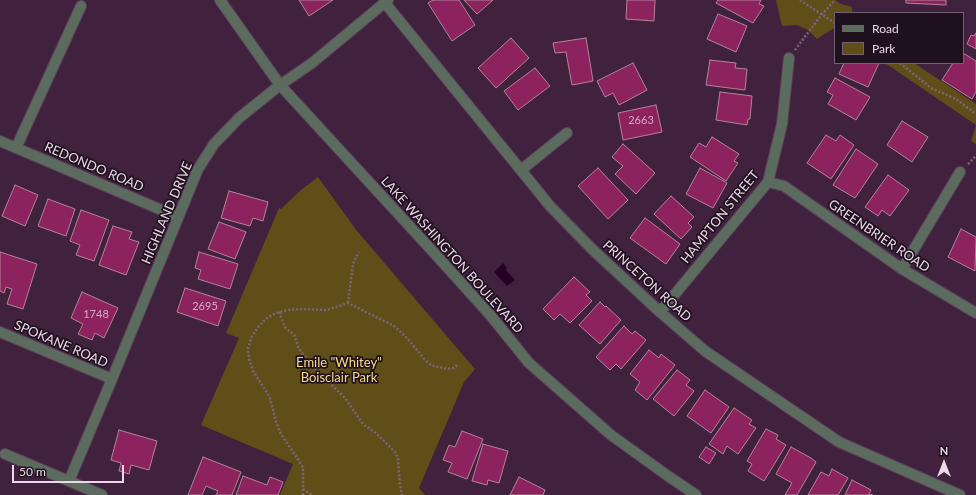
<!DOCTYPE html>
<html>
<head>
<meta charset="utf-8">
<style>
	body { margin:0 }
	#map { position:relative; width:976px; height:495px; overflow:hidden; background:#41223e; font-family:Lato,sans-serif }
	canvas { display:block }
	.legend { position:absolute; left:834px; top:12px; width:130px; height:52px; box-sizing:border-box; background:#1f111e; border:1px solid #716170; margin:0; padding:5px 7px; list-style:none; font-size:12px; color:#ecd8ea }
	.legend li { display:flex; align-items:center; gap:8px; height:20px }
	.legend b { width:20px; border:1px solid #716170 }
	.north { position:absolute; left:924px; top:443px; width:40px; height:40px; -webkit-text-stroke:3px #1f111e; paint-order:stroke; rotate:0deg; font-size:11px; font-weight:700; line-height:16px; text-align:center; color:#ecd8ea }
	.north::after { content:''; display:block; margin:auto; width:14px; height:18px; background:#ecd8ea; clip-path:polygon(50% 0,100% 100%,50% 72%,0 100%) }
	.scale { position:absolute; left:12px; top:465px; width:112px; height:18px; box-sizing:border-box; border:2px solid #ecd8ea; border-top:0; padding-left:5px; font-size:12px; line-height:14px; white-space:nowrap; color:#ecd8ea; -webkit-text-stroke:3px #1f111e; paint-order:stroke }
</style>
</head>
<body>
<div id="map">
<canvas width="976" height="495"></canvas>
<ul class="legend">
<li><b style="height:5px;background:#5b6c5e"></b>Road</li>
<li><b style="height:11px;background:#604e19"></b>Park</li>
</ul>
<div class="north">N</div>
<div class="scale">50 m</div>
</div>
<script>
const context = document.querySelector('canvas').getContext('2d');
context.lineJoin = 'round';
function fill(path, color) { context.fillStyle = color; context.fill(path, 'evenodd'); }
const poly = rows => new Path2D(rows.map(r => 'M' + r).join(''));
function trace(path, color, width, dash) { context.strokeStyle = color; context.lineWidth = width; context.lineCap = dash ? 'butt' : 'round'; context.setLineDash(dash || []); context.stroke(path); }
function label(font, color, halo, rows, align = 'center') {
  context.font = font + ' Lato,sans-serif'; context.lineWidth = 3.5; context.setLineDash([]); context.textBaseline = 'middle'; context.strokeStyle = halo; context.fillStyle = color; for (const [text, x, y, turn = 0] of rows) {
    context.save(); context.translate(x, y); context.rotate((+turn || 0) * Math.PI / 180); context.textAlign = isNaN(turn) ? turn : align; if (halo) context.strokeText(text, 0, 0); context.fillText(text, 0, 0); context.restore();
  }
}
fill(poly([
	[776,0,835,0,841,4,852,7,852,13,835,13,835,29,834,28,817,39,808,30,797,25,782,26],
	[885,63,914,63,976,104,976,144,971,141,976,125],
	[318,177,357,231,475,369,464,382,419,488,425,495,280,495,293,464,201,425,239,338,226,333,279,208,281,209,301,190]
]), '#604e19');
fill(poly([
	[503,263,507,268,506,270,515,280,507,286,494,272]
]), '#270025');
const building = poly([
	[299,0,333,0,309,16,299,0],
	[433,0,459,0,475,25,452,41,428,3,433,0],
	[464,0,493,0,477,14,464,0],
	[627,0,655,0,654,21,626,19,627,0],
	[718,0,761,0,759,4,764,6,753,23,716,3,718,0],
	[906,0,946,0,946,5,906,3,906,0],
	[718,14,747,26,736,52,707,39,718,14],
	[976,33,976,49,967,44,971,35,974,36,976,33],
	[511,38,529,58,496,88,478,68,511,38],
	[586,38,593,81,572,85,566,52,555,53,553,43,586,38],
	[963,53,976,61,976,92,972,99,942,80,953,63,963,63,963,53],
	[710,60,736,63,735,68,747,69,745,90,706,85,710,60],
	[633,63,647,90,619,105,613,93,605,97,597,81,633,63],
	[844,63,879,63,868,87,839,74,844,63],
	[535,68,550,86,518,110,504,91,535,68],
	[835,78,870,97,856,120,828,104,833,95,827,92,835,78],
	[720,92,752,96,750,119,748,119,747,125,716,120,720,92],
	[656,105,662,132,623,140,618,113,656,105],
	[902,121,928,137,912,162,887,145,902,121],
	[826,135,836,141,840,135,854,145,831,179,807,163,826,135],
	[712,137,739,154,734,161,738,163,726,181,690,157,699,143,706,147,712,137],
	[623,144,655,173,636,194,615,174,623,166,612,157,623,144],
	[856,149,878,164,855,198,833,185,856,149],
	[598,168,628,200,608,219,578,186,598,168],
	[700,168,727,183,713,208,686,194,700,168],
	[888,175,909,190,890,216,882,210,878,216,865,207,888,175],
	[15,185,38,195,25,226,2,216,15,185],
	[229,191,268,202,263,221,253,218,250,226,221,218,229,191],
	[671,196,694,217,688,223,692,227,681,239,654,214,671,196],
	[48,199,75,209,66,236,38,226,48,199],
	[81,210,109,220,94,261,76,255,80,245,70,241,81,210],
	[645,218,680,244,666,264,630,238,645,218],
	[219,222,246,232,235,259,208,249,219,222],
	[113,226,132,232,129,239,139,242,126,275,99,265,113,226],
	[961,229,976,237,975,271,948,257,961,229],
	[0,252,37,264,23,309,7,304,12,289,6,287,4,293,0,291,0,252],
	[199,252,238,264,230,289,198,279,201,270,195,268,199,252],
	[574,277,590,292,586,295,592,301,570,323,560,314,554,320,543,309,574,277],
	[185,288,226,301,218,326,177,312,185,288],
	[82,292,118,308,104,338,95,333,92,340,78,334,83,324,71,318,82,292],
	[600,302,605,307,606,306,621,320,600,344,579,325,600,302],
	[624,326,632,334,635,331,646,340,621,369,616,364,610,370,596,357,624,326],
	[649,350,659,358,661,354,675,365,647,400,635,390,640,382,630,374,649,350],
	[677,370,690,380,686,385,694,391,674,416,653,399,677,370],
	[705,390,729,407,711,433,687,416,705,390],
	[734,408,752,420,749,424,756,428,738,454,727,446,723,454,709,444,734,408],
	[766,429,778,435,776,439,786,445,764,481,748,471,752,464,747,461,766,429],
	[119,430,157,441,149,470,131,465,129,474,119,471,121,463,111,460,119,430],
	[462,431,483,439,467,479,448,472,452,463,443,460,449,445,455,447,462,431],
	[483,444,508,451,499,483,488,480,487,485,472,481,483,444],
	[706,447,716,453,709,464,699,457,706,447],
	[791,447,811,458,816,462,797,495,785,495,792,483,776,474,791,447],
	[203,457,241,472,232,495,216,495,218,491,206,486,202,495,188,495,203,457],
	[832,469,848,478,838,495,808,495,821,472,829,476,832,469],
	[243,476,267,485,270,477,283,482,278,495,236,495,243,476],
	[519,477,545,490,543,495,510,495,519,477],
	[852,480,871,490,869,494,873,495,845,495,852,480]
]);
fill(building, '#8c235f');
trace(building, '#b38499', 1);
const minor = poly([
	[385,3,550,206,593,250,660,312,705,351,839,442,960,495],
	[0,141,178,217],
	[16,148,81,6],
	[521,170,567,133],
	[768,182,784,186,902,269,976,313],
	[902,269,960,172],
	[660,312,768,182,782,124,789,58],
	[0,332,112,379],
	[5,454,102,495],
	[69,481,112,379,198,169,214,144,239,118,280,85,312,63,388,0]
]);
const tertiary = poly([
	[220,0,280,85,436,255,491,316,529,363,611,435,668,476,696,495]
]);
trace(minor, '#5c3f5a', 12);
trace(tertiary, '#5c3f5a', 12);
trace(poly([
	[800,0,835,23],
	[795,50,822,14,835,0],
	[900,63,931,88,956,99,976,114],
	[968,164,976,156],
	[348,303,353,264,356,257,359,252],
	[279,312,285,327,295,336,298,347,308,362,345,398,363,424,376,433,395,452,398,458,400,485,402,495],
	[303,489,312,495],
	[303,495,303,467,281,434,276,422,270,398,266,391,253,371,249,359,248,348,252,336,259,326,267,318,276,313,288,310,302,309,327,310,348,303,394,326,408,339,425,360,431,365,447,369,454,368,458,365]
]), '#7e637c', 2.5, [2, 2]);
trace(minor, '#5b6c5e', 10);
trace(tertiary, '#5b6c5e', 10);
label('11px', '#d4abc7', null, [
	["2663",641,120],
	["2695",205,306],
	["1748",96,314]
]);
label('13px', '#ecd8ea', '#1f111e', [
	["REDONDO ROAD",94,167,23],
	["HIGHLAND DRIVE",167,213,-67],
	["HAMPTON STREET",720,217,-51],
	["GREENBRIER ROAD",879,236,34],
	["LAKE WASHINGTON BOULEVARD",452,255,48],
	["PRINCETON ROAD",647,281,42],
	["SPOKANE ROAD",61,344,23]
]);
label('13px', '#fbdc88', '#1f111e', [
	["Emile \"Whitey\"",339,363],
	["Boisclair Park",339,378]
]);
</script>
</body>
</html>
